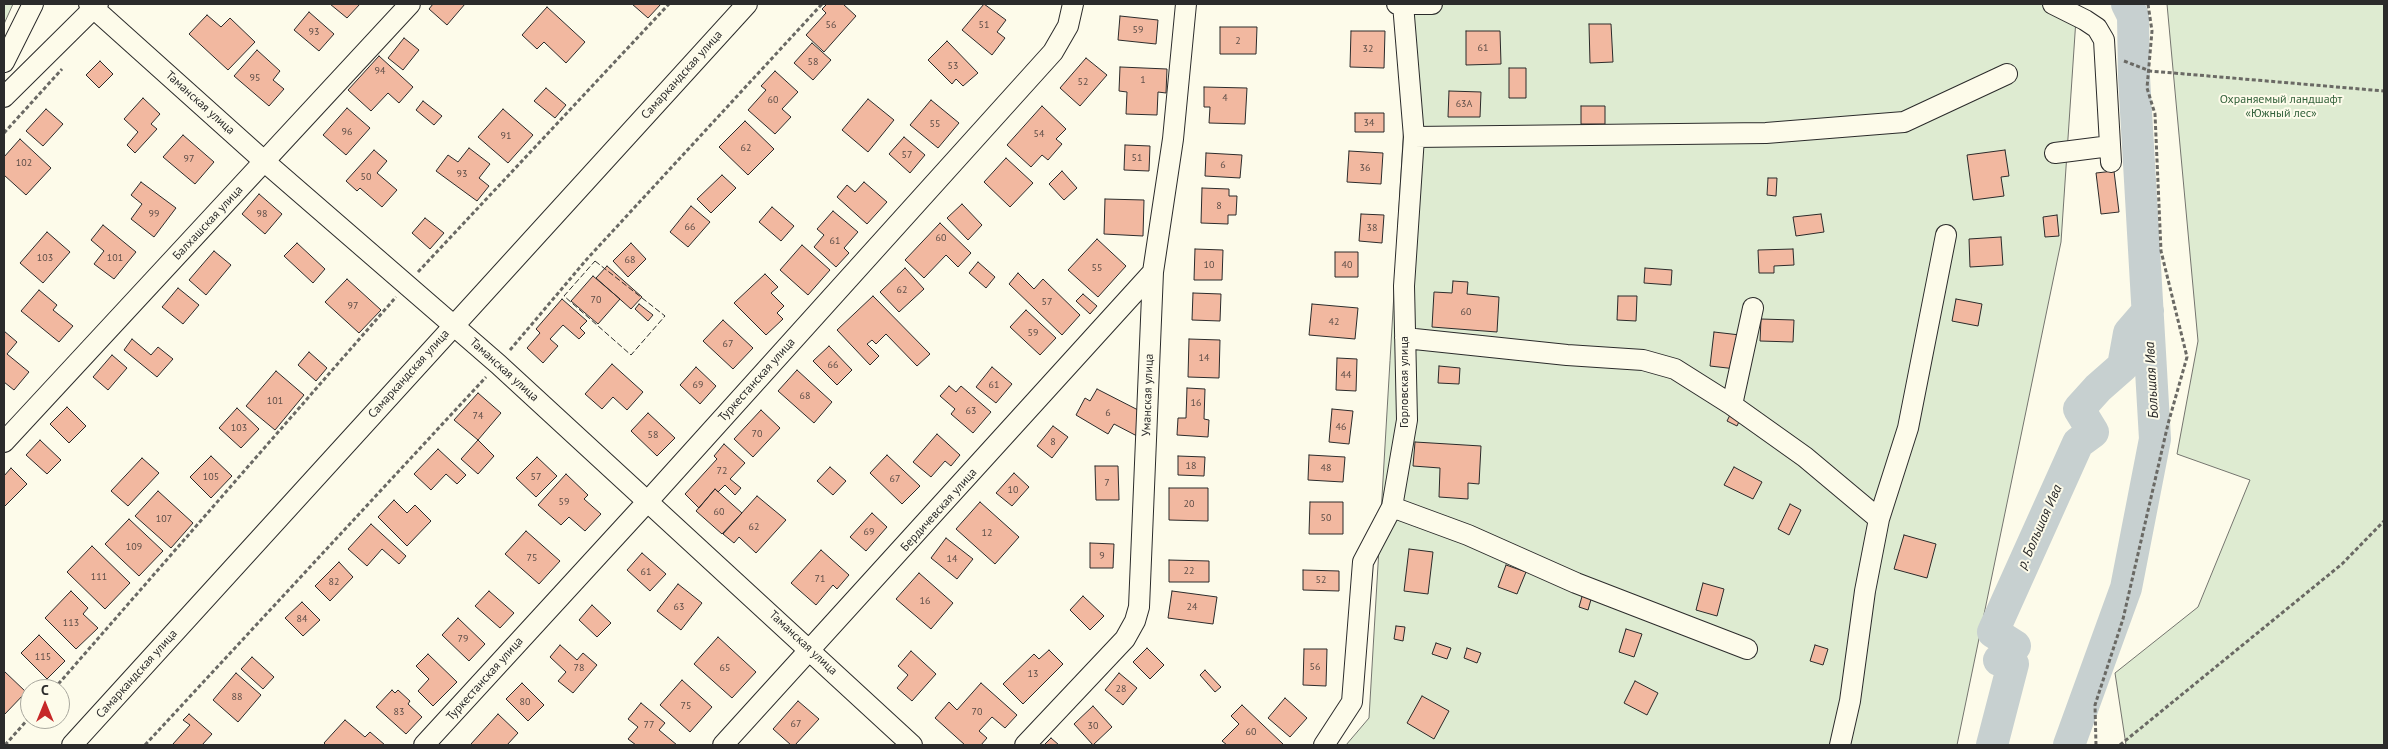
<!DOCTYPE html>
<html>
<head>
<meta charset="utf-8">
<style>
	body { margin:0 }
	#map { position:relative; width:2388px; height:749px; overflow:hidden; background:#fdfbea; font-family:"PT Sans",sans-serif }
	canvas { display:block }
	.frame { position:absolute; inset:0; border:5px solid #2b2b2b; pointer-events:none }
	.north { position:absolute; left:20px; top:679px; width:50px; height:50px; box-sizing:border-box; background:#fdfbea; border:1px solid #a9a89e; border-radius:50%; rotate:0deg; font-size:14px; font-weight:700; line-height:20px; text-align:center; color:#2b2b2b }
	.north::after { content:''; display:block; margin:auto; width:18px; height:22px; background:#c62828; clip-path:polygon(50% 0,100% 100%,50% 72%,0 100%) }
</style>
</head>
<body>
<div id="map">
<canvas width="2388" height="749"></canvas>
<div class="frame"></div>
<div class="north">С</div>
</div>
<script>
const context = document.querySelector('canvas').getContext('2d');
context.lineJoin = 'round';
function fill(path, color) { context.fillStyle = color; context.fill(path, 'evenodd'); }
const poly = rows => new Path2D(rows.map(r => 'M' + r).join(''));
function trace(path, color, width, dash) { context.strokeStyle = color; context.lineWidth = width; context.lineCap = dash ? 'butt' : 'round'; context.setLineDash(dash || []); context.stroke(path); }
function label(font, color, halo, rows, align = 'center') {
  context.font = font + ' "PT Sans",sans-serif'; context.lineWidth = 4; context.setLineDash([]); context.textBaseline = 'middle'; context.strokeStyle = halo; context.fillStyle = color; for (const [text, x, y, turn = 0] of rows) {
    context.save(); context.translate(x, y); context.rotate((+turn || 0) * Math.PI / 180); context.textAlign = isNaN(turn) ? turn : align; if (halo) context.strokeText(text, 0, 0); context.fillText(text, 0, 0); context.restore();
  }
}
const green = poly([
	[4,4,13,4,4,24,4,4],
	[1411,4,2077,4,2061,242,1957,745,1346,745,1369,718,1411,4],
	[2167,4,2384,4,2384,745,2126,745,2115,673,2198,607,2250,480,2177,454,2198,341,2167,4]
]);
fill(green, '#deebd1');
trace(green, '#74746e', 1);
trace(poly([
	[1992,745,2013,664,1999,660,2015,646,1993,632,2078,443,2093,432,2079,409,2098,388,2123,366,2129,333,2148,311],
	[2069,745,2126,588,2155,439,2134,77,2133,16,2127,4]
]), '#c7d0d0', 32);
const building = poly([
	[330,4,360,4,347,18,330,4],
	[433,4,465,4,447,25,429,9,433,4],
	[632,4,661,4,648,18,632,4],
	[827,4,843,4,856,16,824,52,806,35,826,13,822,9,827,4],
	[984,4,1006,20,997,32,1005,38,992,55,962,30,984,4],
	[547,7,585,42,566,63,544,42,537,49,522,35,547,7],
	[309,12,334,34,319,51,294,30,309,12],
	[207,15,221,27,230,18,255,42,228,70,189,34,207,15],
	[1120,16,1158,20,1156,44,1118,40,1120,16],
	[1589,24,1611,24,1613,62,1590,63,1589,24],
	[1220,27,1257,27,1256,54,1220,54,1220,27],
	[1351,31,1385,31,1384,68,1350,67,1351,31],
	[1466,31,1500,31,1501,64,1466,65,1466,31],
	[404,38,419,50,403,70,388,58,404,38],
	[947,41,978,73,963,86,956,79,952,84,928,60,947,41],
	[812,43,831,60,813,80,794,63,812,43],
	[257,50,280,71,273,80,284,89,269,106,234,76,257,50],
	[379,56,413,87,399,103,388,93,371,111,348,90,379,56],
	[1086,58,1107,75,1080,106,1060,88,1086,58],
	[100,61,113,74,99,88,86,75,100,61],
	[1120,67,1167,69,1166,93,1158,92,1157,115,1126,114,1127,92,1119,91,1120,67],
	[1509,68,1526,68,1526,98,1509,98,1509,68],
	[775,71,798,92,782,109,791,117,775,134,748,110,766,90,761,86,775,71],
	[1204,87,1247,88,1245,124,1209,123,1210,107,1204,107,1204,87],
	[546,88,566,105,555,118,534,101,546,88],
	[1449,91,1481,92,1480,117,1448,117,1449,91],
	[143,98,160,114,151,124,157,129,135,153,127,145,138,132,124,119,143,98],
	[868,99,894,120,868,152,842,130,868,99],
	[931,100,959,123,938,148,910,125,931,100],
	[423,101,442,116,434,125,416,110,423,101],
	[1042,106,1066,129,1056,139,1062,144,1048,160,1042,155,1031,167,1007,145,1042,106],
	[1581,106,1605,106,1605,124,1581,124,1581,106],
	[347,108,370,128,346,155,323,135,347,108],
	[46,109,63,124,43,146,26,131,46,109],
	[503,109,533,135,508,163,478,137,503,109],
	[1355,113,1384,113,1384,132,1355,132,1355,113],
	[745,121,774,149,748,175,719,147,745,121],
	[183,135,214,162,195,184,163,157,183,135],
	[904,137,925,155,910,173,889,154,904,137],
	[20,139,51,168,26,195,4,175,4,157,20,139],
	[1125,145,1150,146,1149,171,1124,170,1125,145],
	[469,148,490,164,479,178,489,186,477,201,436,171,448,155,458,162,469,148],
	[374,150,387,161,377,173,397,190,382,207,360,188,357,191,346,181,374,150],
	[2005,150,2009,176,2001,177,2004,196,1973,200,1967,155,2005,150],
	[1349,151,1383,153,1381,184,1347,182,1349,151],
	[1206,153,1242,155,1240,178,1205,176,1206,153],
	[1006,158,1033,183,1010,207,984,182,1006,158],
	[1062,171,1077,188,1064,200,1049,184,1062,171],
	[2114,171,2119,212,2101,214,2096,173,2114,171],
	[722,175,736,188,711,213,697,199,722,175],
	[1768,178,1777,178,1776,196,1767,195,1768,178],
	[141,182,176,208,154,237,131,219,142,204,131,195,141,182],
	[864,182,887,202,867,224,837,197,847,185,855,192,864,182],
	[1202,188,1229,189,1229,196,1237,196,1236,215,1228,215,1228,224,1201,223,1202,188],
	[259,194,282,214,265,234,242,214,259,194],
	[1105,199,1144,200,1143,236,1104,234,1105,199],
	[962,204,982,225,968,240,947,218,962,204],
	[691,206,710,222,688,247,670,232,691,206],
	[772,207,794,226,781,241,759,222,772,207],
	[833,211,858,232,844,248,849,253,836,267,814,247,824,235,817,229,833,211],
	[1361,214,1384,215,1382,243,1359,241,1361,214],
	[1821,214,1824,232,1796,236,1793,217,1821,214],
	[2057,215,2059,236,2045,237,2043,217,2057,215],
	[425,218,444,233,430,249,412,233,425,218],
	[940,223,971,253,958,267,946,255,924,278,905,260,940,223],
	[103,225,136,252,114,279,94,264,104,251,91,240,103,225],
	[47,232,70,252,43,283,20,263,47,232],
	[2001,237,2003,265,1970,267,1969,239,2001,237],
	[1097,239,1126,266,1098,297,1068,270,1097,239],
	[297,243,325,269,313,283,284,256,297,243],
	[631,243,646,259,628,277,613,261,631,243],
	[802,245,830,270,808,295,780,270,802,245],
	[1195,249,1223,250,1222,280,1194,280,1195,249],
	[1793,249,1794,265,1774,266,1774,273,1759,273,1758,250,1793,249],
	[214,251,231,265,206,295,189,280,214,251],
	[1335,252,1358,252,1358,277,1335,277,1335,252],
	[978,262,995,277,986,288,969,273,978,262],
	[607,266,642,297,631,309,596,278,607,266],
	[905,268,924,289,899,312,880,292,905,268],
	[1645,268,1672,270,1671,285,1644,283,1645,268],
	[1018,273,1034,289,1043,279,1080,315,1062,335,1009,284,1018,273],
	[765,274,778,287,771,293,784,306,777,313,783,319,766,335,734,303,765,274],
	[593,276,620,299,598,324,571,301,593,276],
	[347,279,381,310,359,333,325,302,347,279],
	[1453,281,1468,282,1467,294,1499,297,1497,332,1432,327,1434,292,1452,293,1453,281],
	[178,288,199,305,183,324,162,307,178,288],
	[39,290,57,305,53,310,73,326,59,342,21,311,39,290],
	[1193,293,1221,294,1220,321,1192,320,1193,293],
	[1083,294,1097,306,1090,314,1076,301,1083,294],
	[873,296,930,354,917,366,886,334,876,344,872,340,867,344,879,356,870,365,837,330,873,296],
	[1618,296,1637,296,1636,321,1617,320,1618,296],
	[562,299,587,321,580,328,585,333,579,339,563,325,550,339,558,346,543,363,527,348,540,333,536,329,562,299],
	[1956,299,1982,304,1978,326,1952,321,1956,299],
	[639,304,653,315,648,321,635,309,639,304],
	[1312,304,1358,308,1355,339,1309,335,1312,304],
	[1026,310,1056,338,1040,355,1010,327,1026,310],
	[1761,319,1794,320,1793,342,1760,341,1761,319],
	[723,320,753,348,733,369,703,341,723,320],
	[4,331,17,342,7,354,29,372,14,390,4,382,4,331],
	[1714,332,1740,335,1736,369,1710,366,1714,332],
	[132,339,151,355,158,347,173,359,157,377,124,350,132,339],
	[1189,339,1220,340,1219,378,1188,377,1189,339],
	[829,346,852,370,837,385,813,361,829,346],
	[309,352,327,368,316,381,298,365,309,352],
	[112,355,127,368,108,390,93,377,112,355],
	[1337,358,1357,359,1356,391,1336,390,1337,358],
	[612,364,643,392,627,410,613,397,602,409,585,394,612,364],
	[1439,366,1460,368,1459,384,1438,383,1439,366],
	[696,367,716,386,700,404,680,385,696,367],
	[992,367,1012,384,996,403,976,387,992,367],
	[797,370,832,402,814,423,778,391,797,370],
	[276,371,304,395,275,430,246,406,276,371],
	[949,386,956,392,961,386,991,412,973,433,951,414,955,409,940,396,949,386],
	[1187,388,1205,389,1204,419,1209,420,1208,437,1177,435,1178,418,1186,418,1187,388],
	[1097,389,1140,411,1137,436,1114,424,1108,434,1076,415,1085,398,1090,401,1097,389],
	[478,393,501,413,478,440,454,420,478,393],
	[67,407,86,426,69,443,50,424,67,407],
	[237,408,259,429,241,448,219,428,237,408],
	[1332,409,1353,411,1349,444,1329,442,1332,409],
	[1733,409,1743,413,1737,426,1727,421,1733,409],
	[761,410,780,428,753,457,734,439,761,410],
	[648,413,675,438,657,456,631,431,648,413],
	[1053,426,1068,437,1052,458,1037,446,1053,426],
	[937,434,960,455,951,466,945,461,931,477,913,462,937,434],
	[40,440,61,460,47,474,26,455,40,440],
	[478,440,494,456,478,474,461,459,478,440],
	[1415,442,1481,446,1479,484,1468,483,1468,499,1439,497,1440,468,1413,466,1415,442],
	[724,444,745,463,730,479,741,488,735,495,725,485,718,492,715,489,699,508,685,494,717,459,714,456,724,444],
	[438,449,466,475,457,484,446,474,431,490,414,474,438,449],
	[887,455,920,486,902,504,870,473,887,455],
	[1309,455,1345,457,1343,482,1308,480,1309,455],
	[211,456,232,476,211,498,190,477,211,456],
	[1178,456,1205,457,1204,476,1178,475,1178,456],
	[537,457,557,476,536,497,516,478,537,457],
	[142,458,159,473,128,506,111,491,142,458],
	[1095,466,1118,466,1119,500,1096,500,1095,466],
	[830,467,846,481,833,495,817,481,830,467],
	[1734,467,1762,482,1753,499,1724,485,1734,467],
	[11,468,27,484,4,507,4,476,11,468],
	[1014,473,1029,487,1012,506,996,493,1014,473],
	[566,474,588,495,584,499,601,514,585,531,569,517,561,525,538,505,566,474],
	[1169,488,1208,488,1208,521,1169,520,1169,488],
	[715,489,742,513,722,534,696,511,715,489],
	[158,491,193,523,171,548,135,516,158,491],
	[757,496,786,520,756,553,739,537,734,543,723,534,757,496],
	[394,500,407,513,415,505,431,521,407,546,378,517,394,500],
	[980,502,1019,537,995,564,956,529,980,502],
	[1310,502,1343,502,1343,534,1309,534,1310,502],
	[1790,504,1801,510,1789,535,1778,529,1790,504],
	[872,513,887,527,866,551,850,537,872,513],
	[129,519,163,551,139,576,105,544,129,519],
	[371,524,406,556,399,564,382,549,367,566,348,549,371,524],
	[526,531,560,561,539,584,505,554,526,531],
	[1904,535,1936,544,1927,578,1894,569,1904,535],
	[946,538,973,559,957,579,931,558,946,538],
	[1090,543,1114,544,1113,568,1090,568,1090,543],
	[92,546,130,583,105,609,67,572,92,546],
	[1409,549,1433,552,1428,594,1404,591,1409,549],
	[821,550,849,575,837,589,833,585,816,605,791,583,821,550],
	[642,553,666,574,650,591,627,570,642,553],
	[1169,560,1209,561,1209,582,1169,582,1169,560],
	[339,562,353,577,330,601,315,586,339,562],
	[1506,565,1526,572,1517,594,1498,587,1506,565],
	[1303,570,1339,571,1339,591,1303,590,1303,570],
	[919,573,953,603,931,629,896,599,919,573],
	[1703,583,1724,589,1717,616,1696,610,1703,583],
	[678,584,702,603,681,630,657,611,678,584],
	[71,591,88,608,83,614,98,628,76,649,45,618,71,591],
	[489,591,514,613,500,628,475,606,489,591],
	[1172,591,1217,597,1213,624,1168,618,1172,591],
	[1583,593,1592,596,1588,610,1579,607,1583,593],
	[1083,596,1104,616,1090,630,1070,610,1083,596],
	[302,602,320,620,303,636,285,618,302,602],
	[592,605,611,623,597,637,579,620,592,605],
	[458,618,485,644,469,661,442,635,458,618],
	[1396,626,1405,627,1403,641,1394,639,1396,626],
	[1626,629,1642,634,1634,657,1619,652,1626,629],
	[39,635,65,661,47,679,21,653,39,635],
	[718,637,756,672,732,698,694,664,718,637],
	[1436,643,1451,648,1447,659,1432,654,1436,643],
	[560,645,577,660,583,653,597,665,573,693,558,681,566,672,550,657,560,645],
	[1815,645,1828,649,1823,665,1810,661,1815,645],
	[1147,648,1164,665,1150,679,1133,662,1147,648],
	[1467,648,1481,653,1477,663,1464,658,1467,648],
	[1304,649,1327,649,1326,686,1303,685,1304,649],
	[1049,650,1063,664,1023,704,1003,684,1034,654,1039,659,1049,650],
	[911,651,936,674,912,701,897,688,908,675,898,666,911,651],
	[428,654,457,682,433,706,418,691,429,679,416,666,428,654],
	[252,657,274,677,263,689,241,669,252,657],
	[1205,670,1221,687,1215,692,1200,675,1205,670],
	[4,671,26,692,4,715,4,671],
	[236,673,261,695,238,722,213,700,236,673],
	[1119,673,1137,688,1123,705,1105,690,1119,673],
	[682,680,712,707,690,732,660,705,682,680],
	[1635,681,1658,693,1647,715,1624,703,1635,681],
	[522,683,544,705,528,721,506,699,522,683],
	[981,683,1017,715,1005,728,992,717,979,731,987,738,981,745,965,745,935,718,949,702,957,710,981,683],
	[392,690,395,693,398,690,410,701,408,704,422,717,406,734,376,707,392,690],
	[1422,696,1449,711,1434,739,1407,723,1422,696],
	[1285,698,1307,718,1290,737,1268,718,1285,698],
	[798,701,819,719,795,745,791,745,773,729,798,701],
	[641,703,665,723,659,730,677,745,636,745,628,739,638,727,628,719,641,703],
	[1242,705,1283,744,1282,745,1227,745,1222,741,1239,724,1231,716,1242,705],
	[1093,706,1112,727,1093,745,1074,724,1093,706],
	[189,714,212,734,202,745,174,745,173,744,190,725,183,720,189,714],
	[498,714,518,733,507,745,473,745,471,744,498,714],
	[345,720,365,737,370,732,385,745,326,745,324,743,345,720],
	[1051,738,1059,745,1044,745,1051,738]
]);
fill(building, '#f2b8a0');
trace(building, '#2b2b2b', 1);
const minor = poly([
	[89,4,265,162,498,364,912,745],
	[1397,4,1432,4],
	[2053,4,2085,20,2097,28,2104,40,2111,162],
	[4,62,33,4],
	[4,97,98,4],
	[1414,137,1766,133,1904,122,2007,74],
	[2055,153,2110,146],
	[1405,338,1567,355,1643,360,1675,369,1732,405,1805,457,1879,519],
	[1732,405,1753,308],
	[4,442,410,4],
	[1392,507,1468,535,1576,583,1747,649],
	[72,745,747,4],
	[424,745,648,501,1053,52,1068,26,1073,4],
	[723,745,1153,272],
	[1025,745,1125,639,1135,621,1139,607,1153,272,1173,139,1186,4],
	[1324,745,1352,702,1363,562,1392,507,1407,420,1404,286,1414,137,1403,4],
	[1840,745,1850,701,1865,591,1879,519,1908,428,1946,235]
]);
trace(minor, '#2b2b2b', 22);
trace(poly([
	[2124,61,2150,71,2384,91],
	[4,133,62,69],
	[418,272,669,4],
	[510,350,587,259,822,4],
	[54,689,396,297],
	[5,745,30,717],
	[145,745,486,377],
	[2096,745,2095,705,2123,619,2168,424,2187,357,2161,251,2155,114,2147,88,2152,31,2148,4],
	[2120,745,2342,564,2384,521]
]), '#6a6964', 3, [4, 2.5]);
trace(minor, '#fdfbea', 20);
trace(poly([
	[595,261,665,316,631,355,564,296,595,261]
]), '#2b2b2b', 1, [6, 2.5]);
label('10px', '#5d4e48', null, [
	["56",831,25],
	["51",984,25],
	["59",1138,30],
	["93",314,32],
	["2",1238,41],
	["61",1483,48],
	["32",1368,49],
	["58",813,62],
	["53",953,66],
	["94",380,71],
	["95",255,78],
	["1",1143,80],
	["52",1083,82],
	["4",1225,98],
	["60",773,100],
	["63А",1464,104],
	["34",1369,123],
	["55",935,124],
	["96",347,132],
	["54",1039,134],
	["91",506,136],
	["62",746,148],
	["57",907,155],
	["51",1137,158],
	["97",189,159],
	["102",24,163],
	["6",1223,165],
	["36",1365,168],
	["93",462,174],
	["50",366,177],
	["8",1219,206],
	["99",154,214],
	["98",262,214],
	["66",690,227],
	["38",1372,228],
	["60",941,238],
	["61",835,241],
	["103",45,258],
	["101",115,258],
	["68",630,260],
	["10",1209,265],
	["40",1347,265],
	["55",1097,268],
	["62",902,290],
	["70",596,300],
	["57",1047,302],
	["97",353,306],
	["60",1466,312],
	["42",1334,322],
	["59",1033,333],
	["67",728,344],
	["14",1204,358],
	["66",833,365],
	["44",1346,375],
	["69",698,385],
	["61",994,385],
	["68",805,396],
	["101",275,401],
	["16",1196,403],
	["63",971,411],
	["6",1108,413],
	["74",478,416],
	["46",1341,427],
	["103",239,428],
	["70",757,434],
	["58",653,435],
	["8",1053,442],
	["18",1191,466],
	["48",1326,468],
	["72",722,471],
	["105",211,477],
	["57",536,477],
	["67",895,479],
	["7",1107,483],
	["10",1013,490],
	["59",564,502],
	["20",1189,504],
	["60",719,512],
	["50",1326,518],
	["107",164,519],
	["62",754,527],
	["69",869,532],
	["12",987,533],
	["109",134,547],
	["9",1102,556],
	["75",532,558],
	["14",952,559],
	["22",1189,571],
	["61",646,572],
	["111",99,577],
	["71",820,579],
	["52",1321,580],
	["82",334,582],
	["16",925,601],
	["63",679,607],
	["24",1192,607],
	["84",302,619],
	["113",71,623],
	["79",463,639],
	["115",43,657],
	["56",1315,667],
	["78",579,668],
	["65",725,668],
	["13",1033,674],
	["28",1121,689],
	["88",237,697],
	["80",525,702],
	["75",686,706],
	["83",399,712],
	["70",977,712],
	["67",796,724],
	["77",649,725],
	["30",1093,726],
	["60",1251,732]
]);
label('12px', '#2b2b2b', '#fdfbea', [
	["Самаркандская улица",682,75,-48],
	["Таманская улица",200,103,42],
	["Балхашская улица",208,223,-47],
	["Таманская улица",504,370,42],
	["Самаркандская улица",409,374,-48],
	["Туркестанская улица",757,380,-48],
	["Горловская улица",1405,382,-90],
	["Уманская улица",1148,395,-88],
	["Бердичевская улица",939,510,-48],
	["Таманская улица",803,643,43],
	["Самаркандская улица",137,674,-48],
	["Туркестанская улица",485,679,-48]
]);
label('12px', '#34623c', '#fdfbea', [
	["Охраняемый ландшафт",2281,100],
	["«Южный лес»",2281,114]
]);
label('italic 14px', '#2b2b2b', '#fdfbea', [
	["Большая Ива",2152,380,-93],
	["р. Большая Ива",2040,527,-66]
]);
</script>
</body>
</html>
